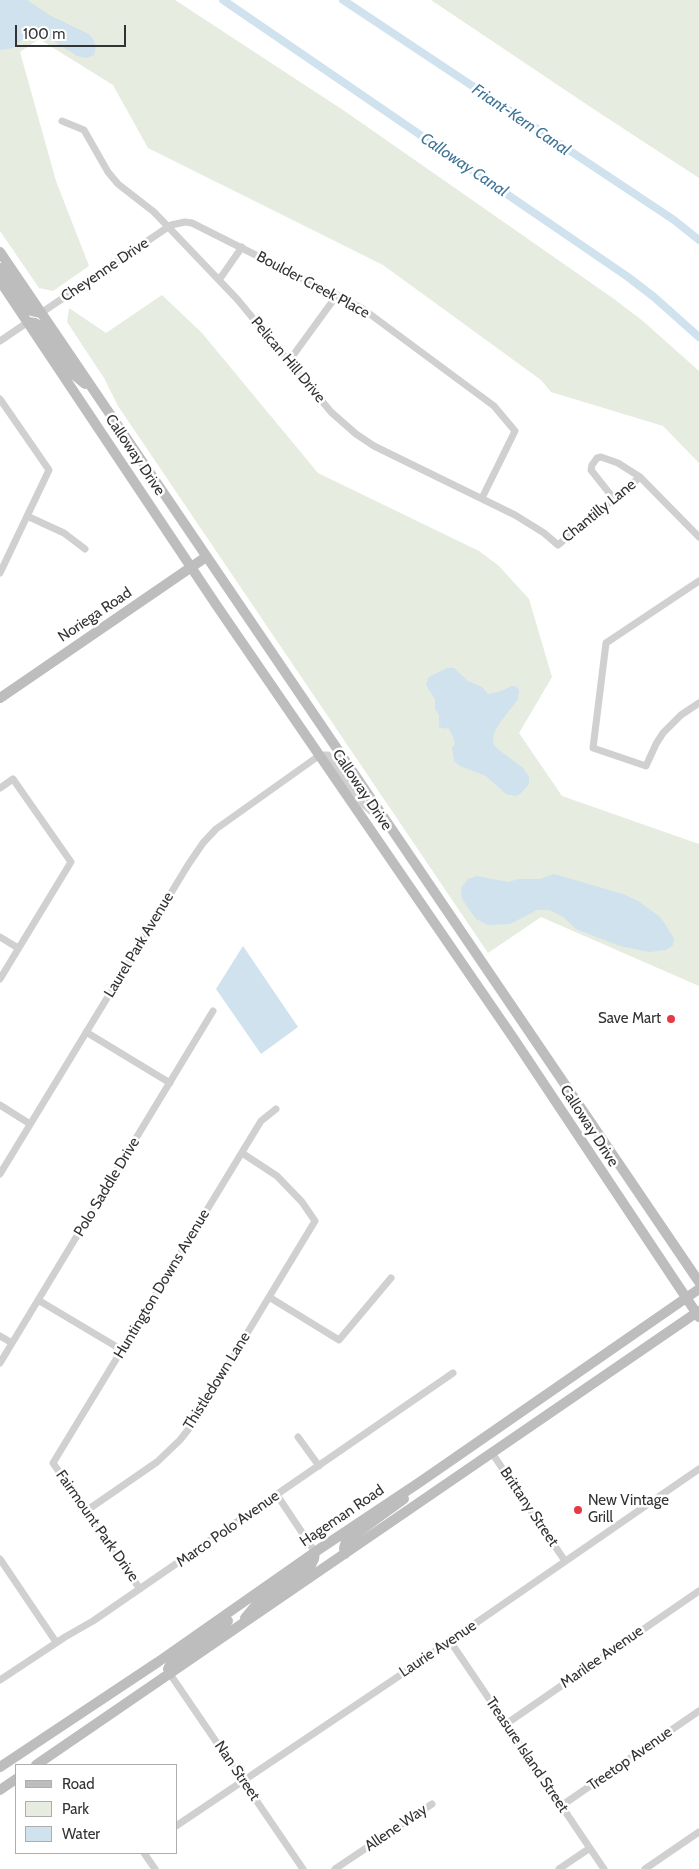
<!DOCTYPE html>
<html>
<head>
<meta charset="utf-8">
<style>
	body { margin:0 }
	#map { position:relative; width:699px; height:1869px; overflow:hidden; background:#fff; font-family:Cabin,sans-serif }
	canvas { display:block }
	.legend { position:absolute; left:15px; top:1764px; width:162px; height:90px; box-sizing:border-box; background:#fff; border:1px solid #adadad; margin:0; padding:6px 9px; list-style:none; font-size:15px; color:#333 }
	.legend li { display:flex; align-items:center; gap:10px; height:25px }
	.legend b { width:25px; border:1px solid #adadad }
	.scale { position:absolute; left:15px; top:25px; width:111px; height:22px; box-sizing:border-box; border:2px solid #333; border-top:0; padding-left:6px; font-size:15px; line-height:18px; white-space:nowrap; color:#333; -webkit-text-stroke:4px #fff; paint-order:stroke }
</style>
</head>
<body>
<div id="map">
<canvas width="699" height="1869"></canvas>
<ul class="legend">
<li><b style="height:6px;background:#bdbdbd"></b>Road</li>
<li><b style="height:14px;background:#e6ecdf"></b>Park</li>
<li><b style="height:14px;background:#cfe2ee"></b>Water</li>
</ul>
<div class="scale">100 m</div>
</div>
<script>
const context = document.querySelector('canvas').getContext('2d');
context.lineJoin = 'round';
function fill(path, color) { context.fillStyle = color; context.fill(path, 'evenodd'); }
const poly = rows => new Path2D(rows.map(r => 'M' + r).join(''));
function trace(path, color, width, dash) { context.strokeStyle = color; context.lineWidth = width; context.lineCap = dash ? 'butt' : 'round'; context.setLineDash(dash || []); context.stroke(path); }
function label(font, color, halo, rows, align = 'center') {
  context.font = font + ' Cabin,sans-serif'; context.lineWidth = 5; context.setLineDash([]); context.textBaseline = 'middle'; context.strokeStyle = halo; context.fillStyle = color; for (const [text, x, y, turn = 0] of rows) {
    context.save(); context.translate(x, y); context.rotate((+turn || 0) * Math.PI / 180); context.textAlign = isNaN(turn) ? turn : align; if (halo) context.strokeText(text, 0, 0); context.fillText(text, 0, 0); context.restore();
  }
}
fill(poly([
	[0,0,175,0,346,112,614,299,643,321,699,371,699,463,663,426,551,392,541,380,383,265,148,148,113,85,39,39,20,52,56,181,89,266,53,291,39,288,0,231],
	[431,0,699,0,699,178,592,108],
	[162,295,202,333,318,473,479,551,499,566,529,599,552,677,519,733,562,796,699,844,699,986,541,917,488,953,118,406,104,378,67,322,69,308,106,333]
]), '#e6ecdf');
fill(poly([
	[0,0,27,0,51,16,89,34,93,39,96,46,94,55,87,58,77,56,42,34,30,36,25,37,13,48,0,50],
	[447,668,454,668,468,681,482,687,488,694,498,692,512,686,515,686,519,690,518,699,499,724,494,733,493,741,494,745,499,750,523,768,529,777,529,784,520,794,515,796,506,794,486,776,460,766,454,761,452,747,455,744,454,739,448,727,446,729,439,727,439,715,435,709,435,699,426,685,429,677],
	[554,874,623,894,638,901,659,916,665,924,674,939,673,945,666,950,650,952,620,946,576,929,562,916,549,910,537,910,510,924,488,925,476,919,462,899,461,888,468,879,477,876,508,882,519,879,540,879],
	[243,946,298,1027,261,1054,216,989]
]), '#cfe2ee');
trace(poly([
	[223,0,628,277,654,297,699,337],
	[343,0,674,220,699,240]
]), '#cfe2ee', 8);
trace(poly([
	[62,121,84,130,108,172,118,184,154,212,237,299,331,412,356,434,374,446,515,515,544,533,558,545,640,477],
	[219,280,242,247],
	[41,313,171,225,185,222,192,223,363,309,494,406,515,431,482,498],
	[0,341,28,322],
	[289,361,337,295],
	[0,399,49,470,0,573],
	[614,499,591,470,592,465,597,458,601,457,618,463,640,477,699,537],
	[27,516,64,533,85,549],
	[699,581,606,643,593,748,646,766,656,744,663,733,681,715,699,703],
	[0,788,13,779,71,862,0,979],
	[0,937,18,948],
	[86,1032,170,1083],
	[0,1105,30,1124],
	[0,1174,188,865,203,843,216,829,320,755,328,755,364,805,383,822],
	[269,1297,339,1340,391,1278],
	[38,1300,122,1350],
	[0,1336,12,1343],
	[0,1363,213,1011],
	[298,1437,319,1466],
	[492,1453,565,1561],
	[277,1495,315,1552],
	[86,1511,157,1462,180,1440,191,1426,315,1221,302,1202,277,1176,242,1153],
	[0,1559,56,1642],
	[140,1589,53,1463,261,1121,276,1109],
	[450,1641,604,1869],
	[170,1674,303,1869],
	[0,1680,65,1637,93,1621,453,1373],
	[506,1724,699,1591],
	[561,1806,699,1711],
	[176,1826,402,1674,699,1469],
	[144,1853,155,1869],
	[335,1869,432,1804],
	[559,1869,590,1848],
	[645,1869,699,1832]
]), '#d0d0d0', 7);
trace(poly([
	[0,252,699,1282],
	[0,268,26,307,32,311,41,313],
	[0,281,217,606,514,1039,699,1317],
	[28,322,35,323,41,327,73,374,85,384],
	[0,698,206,557],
	[345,1554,344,1548,346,1541,404,1499],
	[245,1618,256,1605,310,1567,314,1559,315,1552],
	[170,1674,168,1669,171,1663,224,1625,228,1621],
	[36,1765,699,1311],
	[0,1767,158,1662,315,1552,420,1482,699,1289],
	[0,1790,16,1779]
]), '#bdbdbd', 10);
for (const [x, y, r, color] of [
	[671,1019,5,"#e63946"],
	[578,1510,5,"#e63946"]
]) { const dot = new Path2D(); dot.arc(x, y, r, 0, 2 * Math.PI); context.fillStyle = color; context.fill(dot); trace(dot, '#fff', 2); }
label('15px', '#333', '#fff', [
	["Cheyenne Drive",105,270,-34],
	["Boulder Creek Place",313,285,28],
	["Pelican Hill Drive",288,360,50],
	["Calloway Drive",135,455,56],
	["Chantilly Lane",599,511,-39],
	["Noriega Road",95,615,-34],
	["Calloway Drive",362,790,56],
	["Laurel Park Avenue",139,945,-59],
	["Calloway Drive",589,1126,57],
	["Polo Saddle Drive",107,1187,-59],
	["Huntington Downs Avenue",162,1284,-59],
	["Thistledown Lane",217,1381,-58],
	["Brittany Street",529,1507,56],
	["Hageman Road",342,1516,-34],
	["Fairmount Park Drive",97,1526,55],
	["Marco Polo Avenue",228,1529,-35],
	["Laurie Avenue",438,1649,-34],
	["Marilee Avenue",602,1657,-35],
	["Treasure Island Street",527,1755,56],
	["Treetop Avenue",630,1759,-35],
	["Nan Street",237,1771,56],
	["Allene Way",396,1828,-34]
]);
label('15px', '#333', '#fff', [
	["Save Mart",661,1019],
	["New Vintage",588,1501,"left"],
	["Grill",588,1518,"left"]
], 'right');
label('italic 16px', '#3f7597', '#fff', [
	["Friant-Kern Canal",521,120,34],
	["Calloway Canal",464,165,34]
]);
</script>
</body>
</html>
